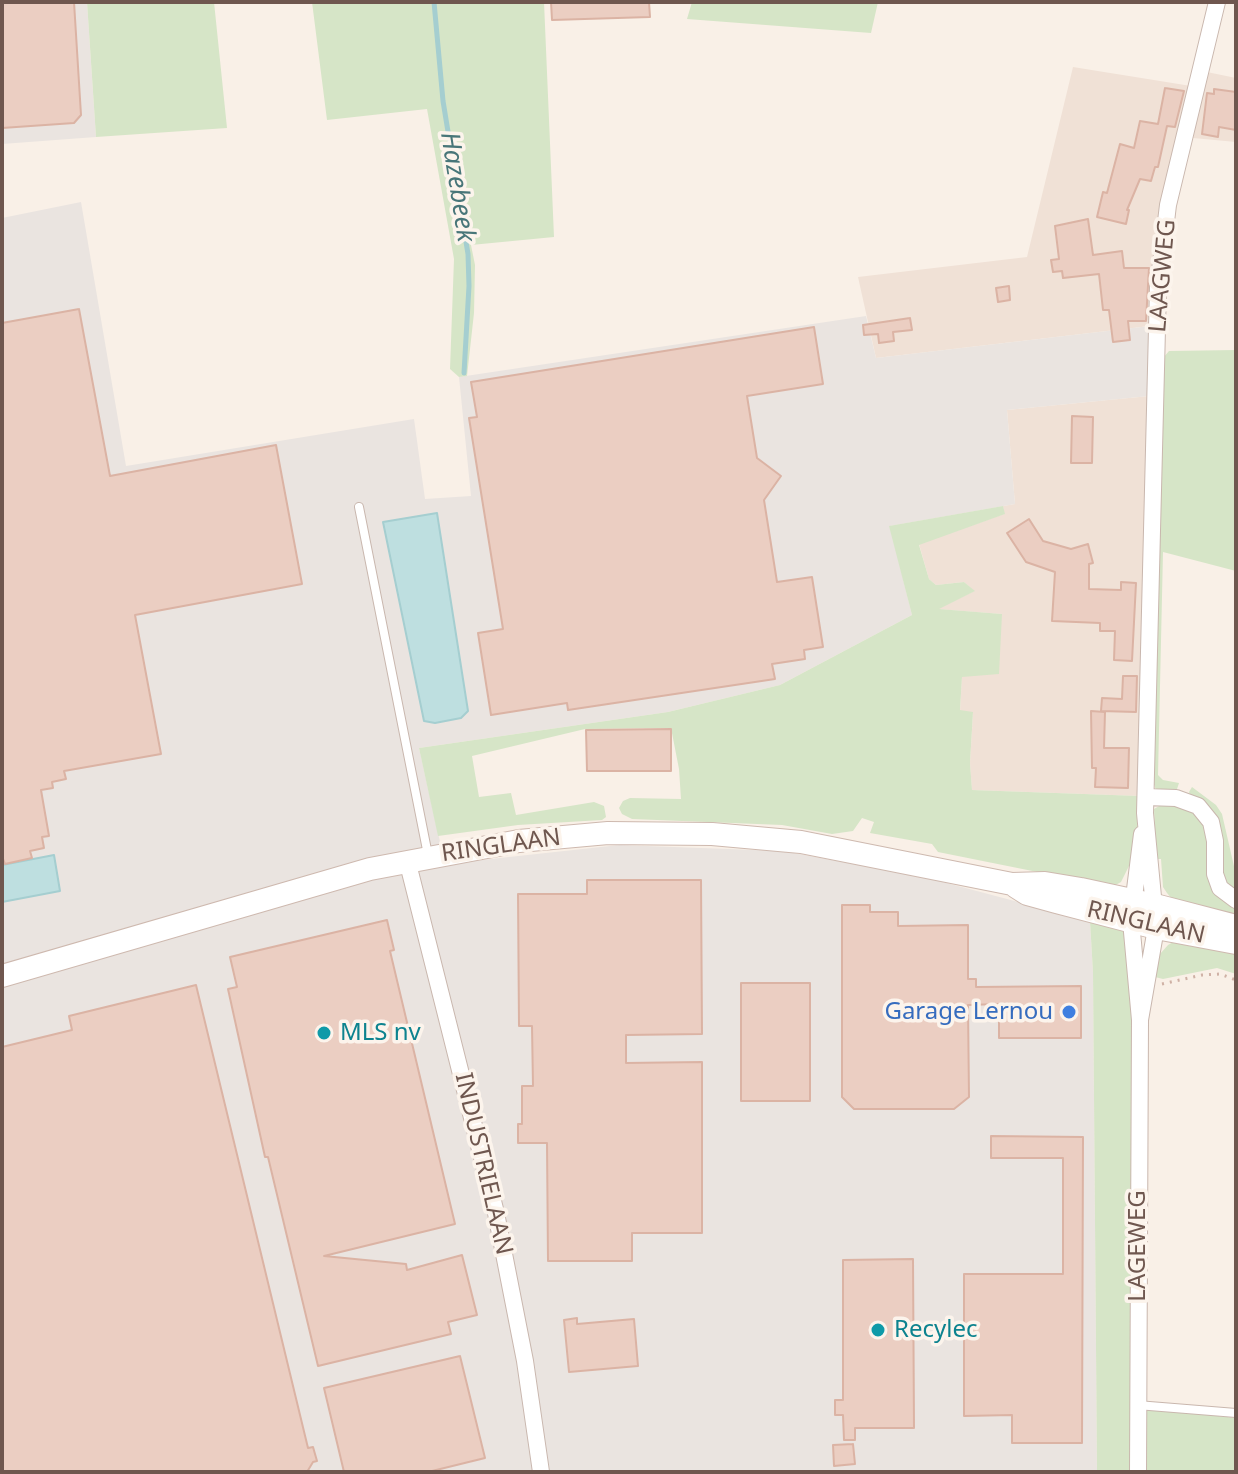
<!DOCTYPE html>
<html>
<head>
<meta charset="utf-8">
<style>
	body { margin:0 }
	#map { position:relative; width:1238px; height:1474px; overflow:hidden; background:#f9f0e7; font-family:"Noto Sans",sans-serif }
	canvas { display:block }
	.frame { position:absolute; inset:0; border:4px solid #6f574f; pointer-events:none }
</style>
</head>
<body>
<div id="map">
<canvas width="1238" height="1474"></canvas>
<div class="frame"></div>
</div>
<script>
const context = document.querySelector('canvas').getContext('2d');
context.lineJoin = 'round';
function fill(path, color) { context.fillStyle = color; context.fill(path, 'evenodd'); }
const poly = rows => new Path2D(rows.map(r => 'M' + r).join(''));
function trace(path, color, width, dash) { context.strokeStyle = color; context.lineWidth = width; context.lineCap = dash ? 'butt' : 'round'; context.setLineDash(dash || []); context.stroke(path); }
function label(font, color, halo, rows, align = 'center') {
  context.font = font + ' "Noto Sans",sans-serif'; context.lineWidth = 7; context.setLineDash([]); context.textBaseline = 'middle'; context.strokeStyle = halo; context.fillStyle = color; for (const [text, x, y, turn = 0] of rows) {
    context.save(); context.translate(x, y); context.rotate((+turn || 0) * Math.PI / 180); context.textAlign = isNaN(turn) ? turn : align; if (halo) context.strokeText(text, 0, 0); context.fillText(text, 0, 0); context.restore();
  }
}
fill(poly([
	[1073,67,1191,86,1158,221,1150,326,876,358,858,277,1027,257],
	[1207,72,1236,78,1236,142,1193,138],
	[1149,396,1140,796,972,790,970,763,973,713,960,711,962,676,1002,614,937,609,974,591,964,582,936,585,929,579,919,544,1004,514,1003,506,1015,504,1007,410]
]), '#f0e1d6');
fill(poly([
	[2,2,87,2,96,137,2,144],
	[81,202,126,466,414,419,425,499,471,496,459,377,866,316,876,358,1150,326,1149,396,1007,410,1015,504,890,526,912,615,780,685,668,712,419,748,445,864,619,845,783,851,924,877,1090,921,1093,973,1097,1472,2,1472,2,218]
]), '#eae4e0');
fill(poly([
	[87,2,214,2,227,128,96,137],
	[312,2,544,2,554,237,471,245,475,265,474,313,467,376,459,377,450,369,454,259,427,109,327,120],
	[692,2,726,3,878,2,871,33,687,19],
	[1236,350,1236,571,1163,552,1158,775,1163,780,1179,783,1177,789,1171,792,1156,790,1152,779,1163,358,1169,351],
	[1003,506,1005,514,919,545,929,579,936,585,964,582,975,591,939,609,1002,614,999,674,962,677,960,710,973,712,970,763,972,790,1140,796,1135,854,1121,882,1112,887,938,852,932,844,870,833,874,822,862,818,853,831,832,834,782,825,632,819,622,814,619,808,623,801,630,798,681,799,679,769,671,728,585,729,472,756,479,797,511,793,516,815,594,802,604,806,606,817,602,820,518,825,438,836,419,748,668,712,780,685,912,615,889,526],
	[1192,787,1216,805,1222,814,1236,875,1236,894,1224,880,1220,847,1191,798,1189,792],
	[1161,805,1189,807,1207,823,1212,874,1236,906,1236,916,1172,899,1167,893,1163,887,1161,859,1156,859,1154,809],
	[1090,921,1120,925,1129,936,1133,1011,1130,1472,1097,1472,1093,973],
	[1175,941,1236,953,1236,974,1217,968,1163,979,1155,977,1160,954,1168,945],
	[1154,1409,1236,1418,1236,1472,1146,1472,1145,1410]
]), '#d6e5c7');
const water = poly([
	[437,513,468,711,461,718,435,723,424,721,383,522,437,513],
	[54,855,60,891,2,902,2,865,54,855]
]);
fill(water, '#bedfe0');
trace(water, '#a5ced0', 2);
trace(poly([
	[434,2,443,101,468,254,469,286,464,373]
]), '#a5ced0', 5);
const building = poly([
	[2,2,74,2,81,115,74,123,2,128,2,2],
	[551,2,649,2,650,17,552,20,551,2],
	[1165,88,1184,91,1175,127,1167,126,1158,167,1155,167,1151,181,1140,179,1127,210,1129,210,1126,224,1097,217,1103,192,1107,193,1120,144,1134,148,1140,121,1158,124,1165,88],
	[1214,89,1236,92,1236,130,1219,127,1218,137,1202,134,1207,93,1214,94,1214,89],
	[1088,219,1093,255,1122,251,1124,268,1149,268,1146,321,1128,321,1130,340,1113,342,1109,310,1103,310,1099,274,1063,278,1062,271,1053,272,1051,260,1059,259,1055,226,1088,219],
	[1009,286,1010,300,998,302,996,288,1009,286],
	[79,309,110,476,276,445,302,584,135,615,161,754,64,771,66,779,52,782,53,788,41,790,49,836,42,837,44,848,30,851,32,858,5,864,2,856,2,323,79,309],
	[910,318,912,330,893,332,894,341,879,343,878,334,864,335,863,325,910,318],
	[814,327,823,384,747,396,757,458,781,476,764,500,777,582,812,577,823,647,804,650,805,659,772,664,775,679,568,710,567,703,491,715,478,633,503,629,469,418,477,417,471,382,814,327],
	[1072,416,1093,417,1092,463,1071,463,1072,416],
	[1029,519,1043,541,1071,549,1088,544,1093,563,1089,564,1089,589,1121,590,1121,582,1136,583,1132,661,1114,660,1115,631,1100,631,1100,623,1052,621,1055,572,1026,562,1007,533,1029,519],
	[1123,676,1137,676,1136,712,1101,711,1102,698,1122,699,1123,676],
	[1091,711,1105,712,1104,748,1129,748,1128,788,1095,787,1096,768,1092,768,1091,711],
	[671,729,671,771,587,771,586,730,671,729],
	[587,880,701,880,702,1034,626,1035,626,1063,702,1062,702,1233,632,1233,632,1261,548,1261,547,1143,518,1143,518,1124,522,1124,522,1086,533,1086,532,1026,519,1026,518,894,587,894,587,880],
	[842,905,870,905,870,912,898,912,898,926,968,925,968,979,976,979,976,987,1081,986,1081,1038,999,1038,999,1004,968,1005,969,1097,954,1109,854,1109,842,1097,842,905],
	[387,920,394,950,390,951,455,1224,324,1256,406,1264,407,1270,462,1255,477,1315,448,1322,451,1334,318,1366,268,1157,265,1157,228,989,237,987,230,957,387,920],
	[741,983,810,983,810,1101,741,1101,741,983],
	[196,985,308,1448,313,1447,317,1461,313,1462,307,1472,2,1472,2,1047,72,1030,69,1016,196,985],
	[991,1136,1083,1137,1082,1443,1012,1443,1012,1415,964,1416,964,1274,1063,1274,1063,1158,991,1158,991,1136],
	[913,1259,914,1428,855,1428,855,1440,844,1440,843,1415,835,1415,835,1400,843,1400,843,1260,913,1259],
	[577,1318,577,1324,634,1319,638,1366,569,1372,564,1320,577,1318],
	[460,1356,485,1458,428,1472,344,1472,324,1388,460,1356],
	[853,1444,855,1464,834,1466,833,1445,853,1444]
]);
fill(building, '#ebcec2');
trace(building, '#dbb3a4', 2);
const lane = poly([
	[359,507,428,855],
	[1137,1405,1236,1413]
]);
const street = poly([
	[1146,797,1176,798,1198,806,1211,822,1215,841,1215,874,1220,888,1236,900],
	[407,860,496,1213,525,1361,541,1472],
	[1140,1020,1156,928,1145,813,1158,288,1168,205,1217,2],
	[1138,1472,1140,1020,1131,921,1142,834]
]);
const secondary = poly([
	[1016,887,1027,894,1056,902,1156,928,1236,943],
	[2,976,370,869,519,841,608,833,712,834,801,842,1012,884,1045,883,1081,889,1155,905,1236,926]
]);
trace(lane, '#c9b7ae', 10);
trace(street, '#c9b7ae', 18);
trace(secondary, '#ceb9af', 24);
trace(poly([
	[1162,984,1202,975,1220,974,1236,980]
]), '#cfb1a5', 3, [2, 6]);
trace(lane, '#fff', 8);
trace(street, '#fff', 16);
trace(secondary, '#fff', 22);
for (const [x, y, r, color] of [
	[1069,1012,8,"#3f7fe0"],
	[324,1033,8,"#0f9aa8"],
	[878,1330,8,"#0f9aa8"]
]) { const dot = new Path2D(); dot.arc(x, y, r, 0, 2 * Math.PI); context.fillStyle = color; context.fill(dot); trace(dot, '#fcf4ec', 3); }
label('24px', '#6f574f', '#fcf4ec', [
	["LAAGWEG",1163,276,-85],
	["RINGLAAN",501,846,-8],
	["RINGLAAN",1146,923,13],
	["INDUSTRIELAAN",483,1164,77],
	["LAGEWEG",1138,1246,-90]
]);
label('24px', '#366cbe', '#fcf4ec', [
	["Garage Lernou",1053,1012]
], 'right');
label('24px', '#0d838f', '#fcf4ec', [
	["MLS nv",340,1033],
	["Recylec",894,1330]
], 'left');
label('italic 26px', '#487679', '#fcf4ec', [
	["Hazebeek",457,187,81]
]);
</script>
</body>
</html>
